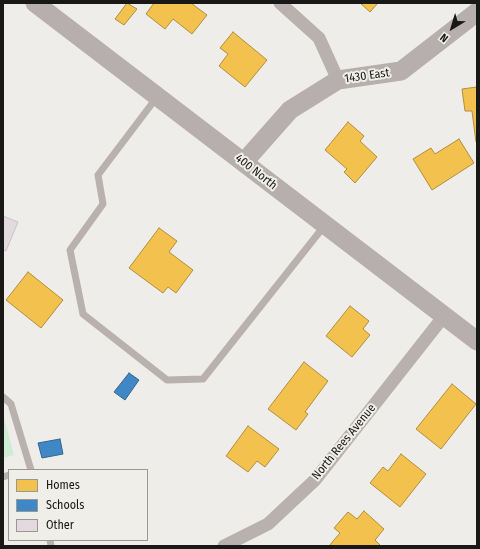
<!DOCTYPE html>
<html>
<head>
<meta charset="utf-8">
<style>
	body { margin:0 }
	#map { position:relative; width:480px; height:549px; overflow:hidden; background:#eeede9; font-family:"Fira Sans Condensed",sans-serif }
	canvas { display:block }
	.frame { position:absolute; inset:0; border:4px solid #181816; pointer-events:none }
	.legend { position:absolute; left:8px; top:469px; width:140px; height:72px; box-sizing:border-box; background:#efeee8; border:1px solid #999894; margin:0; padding:5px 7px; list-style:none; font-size:12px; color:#181816 }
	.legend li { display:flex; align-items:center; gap:8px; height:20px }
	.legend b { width:20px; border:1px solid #999894 }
	.north { position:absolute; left:432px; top:8px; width:40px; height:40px; -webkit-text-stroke:3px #efeee8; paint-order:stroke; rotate:218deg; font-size:11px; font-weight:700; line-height:16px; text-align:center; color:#181816 }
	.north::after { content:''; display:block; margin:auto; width:14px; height:18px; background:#181816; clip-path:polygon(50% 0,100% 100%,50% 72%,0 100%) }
</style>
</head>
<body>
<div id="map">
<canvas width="480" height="549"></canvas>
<div class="frame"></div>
<ul class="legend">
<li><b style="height:11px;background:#f2c14e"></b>Homes</li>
<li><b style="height:11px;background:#3f88c5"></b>Schools</li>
<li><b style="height:11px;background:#e4d9de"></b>Other</li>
</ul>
<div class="north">N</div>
</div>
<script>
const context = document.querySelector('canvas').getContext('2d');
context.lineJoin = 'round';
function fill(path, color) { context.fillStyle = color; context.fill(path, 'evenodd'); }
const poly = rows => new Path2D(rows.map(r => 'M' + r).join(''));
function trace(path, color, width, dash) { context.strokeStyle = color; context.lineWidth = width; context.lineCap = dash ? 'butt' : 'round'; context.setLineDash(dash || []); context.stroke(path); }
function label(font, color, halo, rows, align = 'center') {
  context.font = font + ' "Fira Sans Condensed",sans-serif'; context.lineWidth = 4; context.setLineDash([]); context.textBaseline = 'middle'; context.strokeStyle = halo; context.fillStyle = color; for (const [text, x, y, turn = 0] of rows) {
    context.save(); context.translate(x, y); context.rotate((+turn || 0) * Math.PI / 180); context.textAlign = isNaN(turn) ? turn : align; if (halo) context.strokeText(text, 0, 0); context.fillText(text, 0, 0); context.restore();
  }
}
fill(poly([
	[3,415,14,455,3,458]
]), '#cfecd5');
const homes = poly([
	[127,3,137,9,124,25,115,19,127,3],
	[154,3,191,3,207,15,192,34,173,19,165,29,146,14,154,3],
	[360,3,378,3,370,12,360,3],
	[233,32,267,60,245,87,219,66,228,54,220,48,233,32],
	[477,87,477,142,476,142,472,111,465,111,462,89,477,87],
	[348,122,364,136,360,141,377,157,355,183,344,172,347,169,325,150,348,122],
	[459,139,474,163,432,190,413,159,431,148,435,154,459,139],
	[159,228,177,241,169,252,193,270,176,293,168,287,163,293,129,268,159,228],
	[28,272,63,300,41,328,6,300,28,272],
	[350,306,369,321,363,329,370,335,352,357,326,336,350,306],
	[304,362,328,381,305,412,308,414,296,430,268,409,304,362],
	[452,384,476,404,441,449,416,429,452,384],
	[248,426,279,449,265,467,257,461,248,472,226,456,248,426],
	[401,454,426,474,400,507,370,483,383,467,388,471,401,454],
	[364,511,384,529,375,540,381,546,329,546,340,533,334,528,348,512,357,519,364,511]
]);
fill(homes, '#f2c14e');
trace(homes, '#b18e3d', 1);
const schools = poly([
	[129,373,139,380,125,400,114,392,129,373],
	[60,439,63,454,42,458,38,443,60,439]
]);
fill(schools, '#3f88c5');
trace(schools, '#336690', 1);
const building = poly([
	[3,216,18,222,6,251,3,250,3,216]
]);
fill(building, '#e4d9de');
trace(building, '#c6c5c4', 1);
trace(poly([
	[157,97,98,175,103,204,70,250,83,314,167,380,203,379,325,225],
	[3,397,11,404,31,470],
	[3,477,9,475],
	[50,540,51,546]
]), '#b8b1ae', 7);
trace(poly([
	[280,3,319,38,338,80],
	[224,546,268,524,315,480,444,316]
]), '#b8b1ae', 13);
trace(poly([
	[35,3,477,341],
	[244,162,290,110,338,80,401,71,477,12]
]), '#b7afae', 19);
label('12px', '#181816', '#efeee8', [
	["1430 East",367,76,-8],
	["400 North",256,172,38],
	["North Rees Avenue",344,442,-51]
]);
</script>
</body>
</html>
